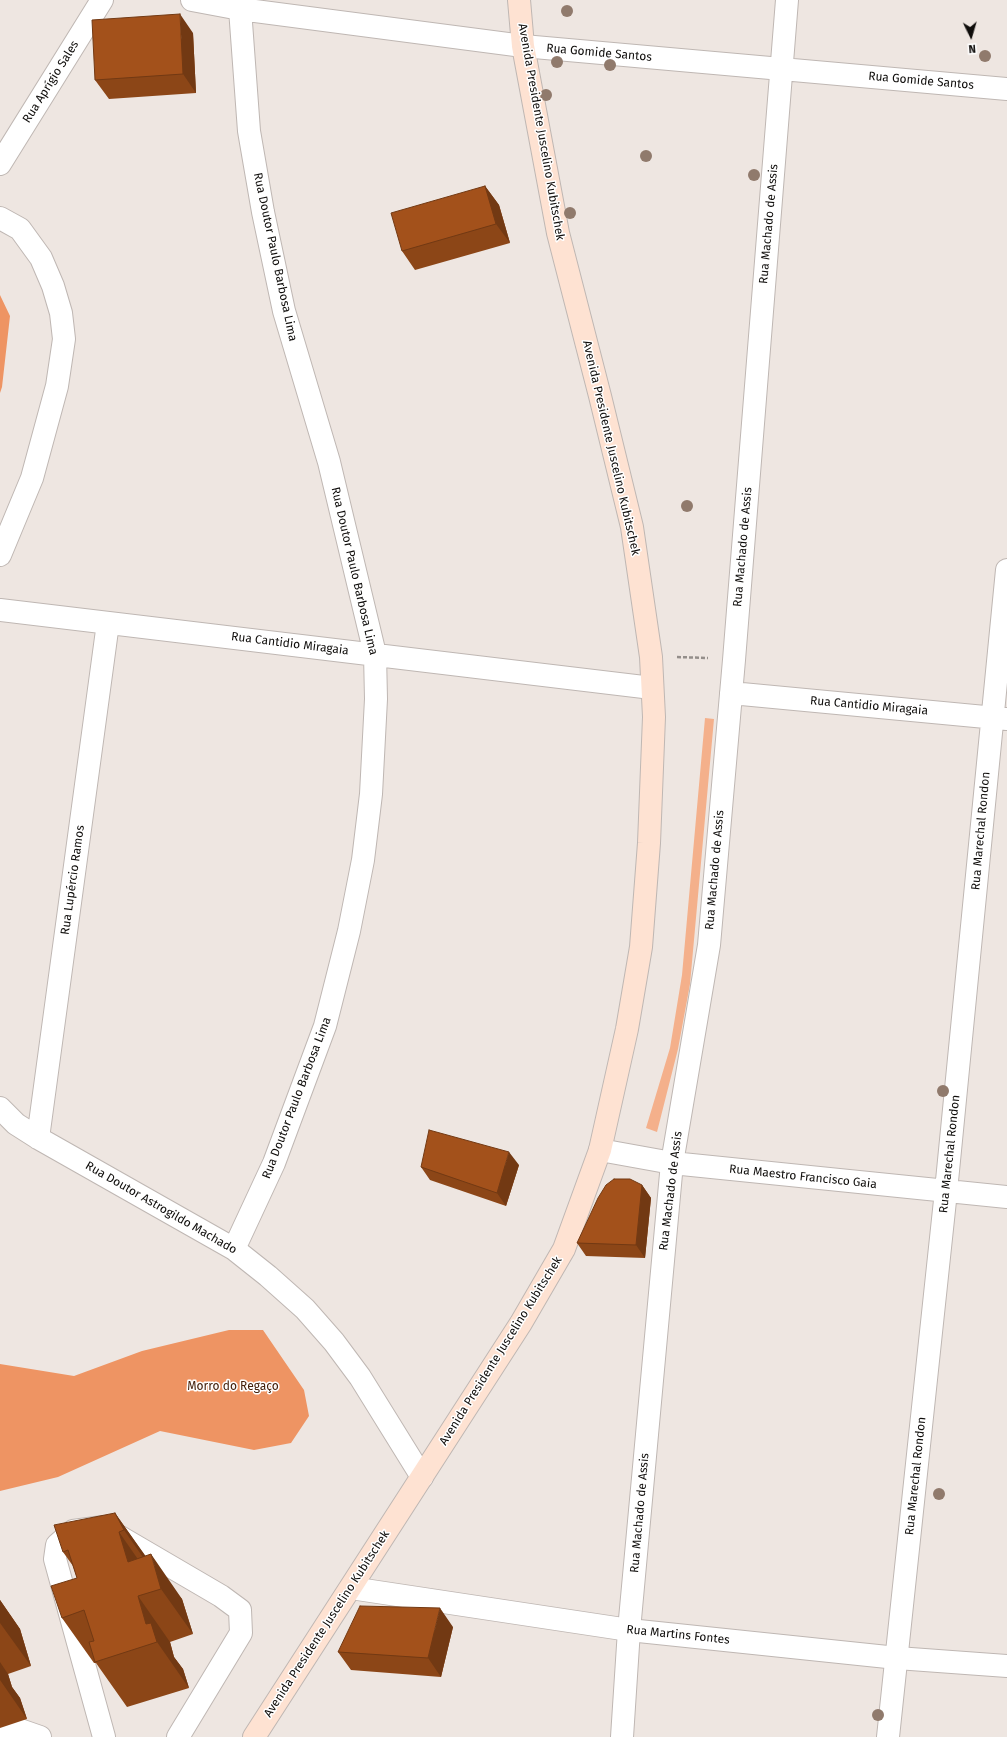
<!DOCTYPE html>
<html>
<head>
<meta charset="utf-8">
<style>
	body { margin:0 }
	#map { position:relative; width:1007px; height:1737px; overflow:hidden; background:#eee6e1; font-family:"Fira Sans",sans-serif }
	canvas { display:block }
	.north { position:absolute; left:951px; top:16px; width:40px; height:40px; -webkit-text-stroke:3px #fff; paint-order:stroke; rotate:175deg; font-size:11px; font-weight:700; line-height:16px; text-align:center; color:#0f0d0b }
	.north::after { content:''; display:block; margin:auto; width:14px; height:18px; background:#0f0d0b; clip-path:polygon(50% 0,100% 100%,50% 72%,0 100%) }
</style>
</head>
<body>
<div id="map">
<canvas width="1007" height="1737"></canvas>
<div class="north">N</div>
</div>
<script>
const context = document.querySelector('canvas').getContext('2d');
context.lineJoin = 'round';
function fill(path, color) { context.fillStyle = color; context.fill(path, 'evenodd'); }
const poly = rows => new Path2D(rows.map(r => 'M' + r).join(''));
function trace(path, color, width, dash) { context.strokeStyle = color; context.lineWidth = width; context.lineCap = dash ? 'butt' : 'round'; context.setLineDash(dash || []); context.stroke(path); }
function label(font, color, halo, rows, align = 'center') {
  context.font = font + ' "Fira Sans",sans-serif'; context.lineWidth = 3; context.setLineDash([]); context.textBaseline = 'middle'; context.strokeStyle = halo; context.fillStyle = color; for (const [text, x, y, turn = 0] of rows) {
    context.save(); context.translate(x, y); context.rotate((+turn || 0) * Math.PI / 180); context.textAlign = isNaN(turn) ? turn : align; if (halo) context.strokeText(text, 0, 0); context.fillText(text, 0, 0); context.restore();
  }
}
fill(poly([
	[705,718,714,719,690,984,678,1049,657,1132,646,1128,670,1048,682,975]
]), '#f4b08b');
fill(poly([
	[0,295,10,316,2,387,0,393],
	[229,1330,263,1330,304,1390,309,1416,291,1443,254,1450,160,1431,58,1477,0,1491,0,1364,74,1376,142,1351]
]), '#ee9463');
const minor = poly([
	[192,0,240,9,523,46,1007,89],
	[0,164,102,0],
	[0,218,20,229,41,258,53,286,61,313,64,339,57,386,32,478,0,555],
	[0,610,652,688],
	[731,693,1007,719],
	[0,1108,16,1124,38,1138,234,1249,268,1276,305,1309,334,1342,360,1377,422,1477],
	[38,1138,108,623],
	[600,1150,672,1163,1007,1197],
	[234,1249,274,1163,325,1026,349,931,363,860,371,794,376,699,375,654,329,462,284,311,263,212,249,131,240,9,241,0],
	[5,1737,17,1729,40,1737],
	[104,1737,55,1559,57,1545,73,1531,103,1527,221,1596,240,1610,241,1633,178,1737],
	[622,1737,629,1630,672,1163,709,945,734,660,787,0],
	[888,1737,946,1191,1007,570]
]);
const tertiary = poly([
	[351,1588,629,1630,897,1658,1007,1666]
]);
const secondary = poly([
	[254,1737,521,1323,564,1249,600,1150,627,1029,641,947,649,843,654,717,651,657,632,527,600,396,558,233,523,46,519,0]
]);
trace(minor, '#bfb7b3', 24);
trace(tertiary, '#bfb7b3', 24);
trace(secondary, '#bfb7b3', 24);
trace(poly([
	[677,657,708,658]
]), '#948e8a', 2.5, [4, 2]);
trace(minor, '#fff', 22);
trace(tertiary, '#fff', 22);
trace(secondary, '#fee2d2', 22);
context.fillStyle = '#907a6c';
for (const [x, y] of [
	[567,11],
	[985,56],
	[557,62],
	[610,65],
	[546,95],
	[646,156],
	[754,175],
	[570,213],
	[687,506],
	[943,1091],
	[939,1494],
	[878,1715]
]) { context.beginPath(); context.arc(x, y, 6, 0, 2 * Math.PI); context.fill(); }
fill(poly([
	[193,33,196,93,109,99,95,80],
	[485,186,499,205,510,243,415,270,402,251],
	[519,1165,506,1206,430,1180,421,1167],
	[642,1185,651,1198,645,1258,586,1256,577,1243],
	[115,1513,145,1556,182,1599,193,1634,170,1642,174,1657,183,1669,189,1688,127,1707,96,1663,94,1663,62,1618,77,1578,73,1566,63,1552],
	[0,1600,20,1629,31,1666,8,1674,12,1687,20,1698,27,1719,0,1728],
	[453,1627,441,1677,351,1670,338,1652]
]), '#8c4617');
fill(poly([
	[180,14,193,33,196,93,183,74],
	[485,186,499,205,510,243,496,224],
	[509,1152,519,1165,506,1206,497,1193],
	[642,1185,651,1198,645,1258,636,1245],
	[115,1513,147,1558,156,1576,124,1530],
	[119,1532,151,1578,128,1562],
	[151,1554,182,1599,193,1634,161,1589],
	[138,1596,170,1642,174,1657,183,1669,189,1688,157,1642,146,1624],
	[0,1600,20,1629,31,1666,0,1623],
	[440,1608,453,1627,441,1677,428,1658],
	[0,1662,8,1674,12,1687,20,1698,27,1719,0,1680]
]), '#723913');
const building = poly([
	[180,14,183,74,95,80,92,20,180,14],
	[485,186,496,224,402,251,391,213,485,186],
	[429,1130,509,1152,497,1193,421,1167,429,1130],
	[614,1179,630,1179,642,1185,636,1245,577,1243,598,1198,606,1185,614,1179],
	[115,1513,124,1530,119,1532,128,1562,151,1554,161,1589,138,1596,146,1624,151,1623,157,1642,95,1662,89,1642,94,1641,84,1610,62,1618,51,1586,77,1578,68,1550,63,1552,54,1525,115,1513],
	[360,1606,440,1608,428,1658,338,1652,360,1606]
]);
fill(building, '#a3511b');
trace(building, '#723913', 1);
label('12px', '#0f0d0b', '#fff', [
	["Rua Gomide Santos",599,53,5],
	["Rua Gomide Santos",921,81,5],
	["Rua Aprígio Sales",51,82,-58],
	["Avenida Presidente Juscelino Kubitschek",541,132,80],
	["Rua Machado de Assis",769,224,-85],
	["Rua Doutor Paulo Barbosa Lima",275,257,78],
	["Avenida Presidente Juscelino Kubitschek",611,448,77],
	["Rua Machado de Assis",743,547,-85],
	["Rua Doutor Paulo Barbosa Lima",354,571,77],
	["Rua Cantidio Miragaia",290,644,7],
	["Rua Cantidio Miragaia",869,706,5],
	["Rua Marechal Rondon",981,831,-85],
	["Rua Machado de Assis",715,870,-85],
	["Rua Lupércio Ramos",73,880,-82],
	["Rua Doutor Paulo Barbosa Lima",297,1098,-69],
	["Rua Marechal Rondon",950,1154,-84],
	["Rua Maestro Francisco Gaia",803,1177,6],
	["Rua Machado de Assis",671,1191,-83],
	["Rua Doutor Astrogildo Machado",161,1208,30],
	["Avenida Presidente Juscelino Kubitschek",501,1351,-58],
	["Rua Marechal Rondon",916,1476,-84],
	["Rua Machado de Assis",640,1513,-85],
	["Avenida Presidente Juscelino Kubitschek",327,1624,-57],
	["Rua Martins Fontes",678,1635,6]
]);
label('12px', '#44210c', '#fff', [
	["Morro do Regaço",233,1387]
]);
</script>
</body>
</html>
